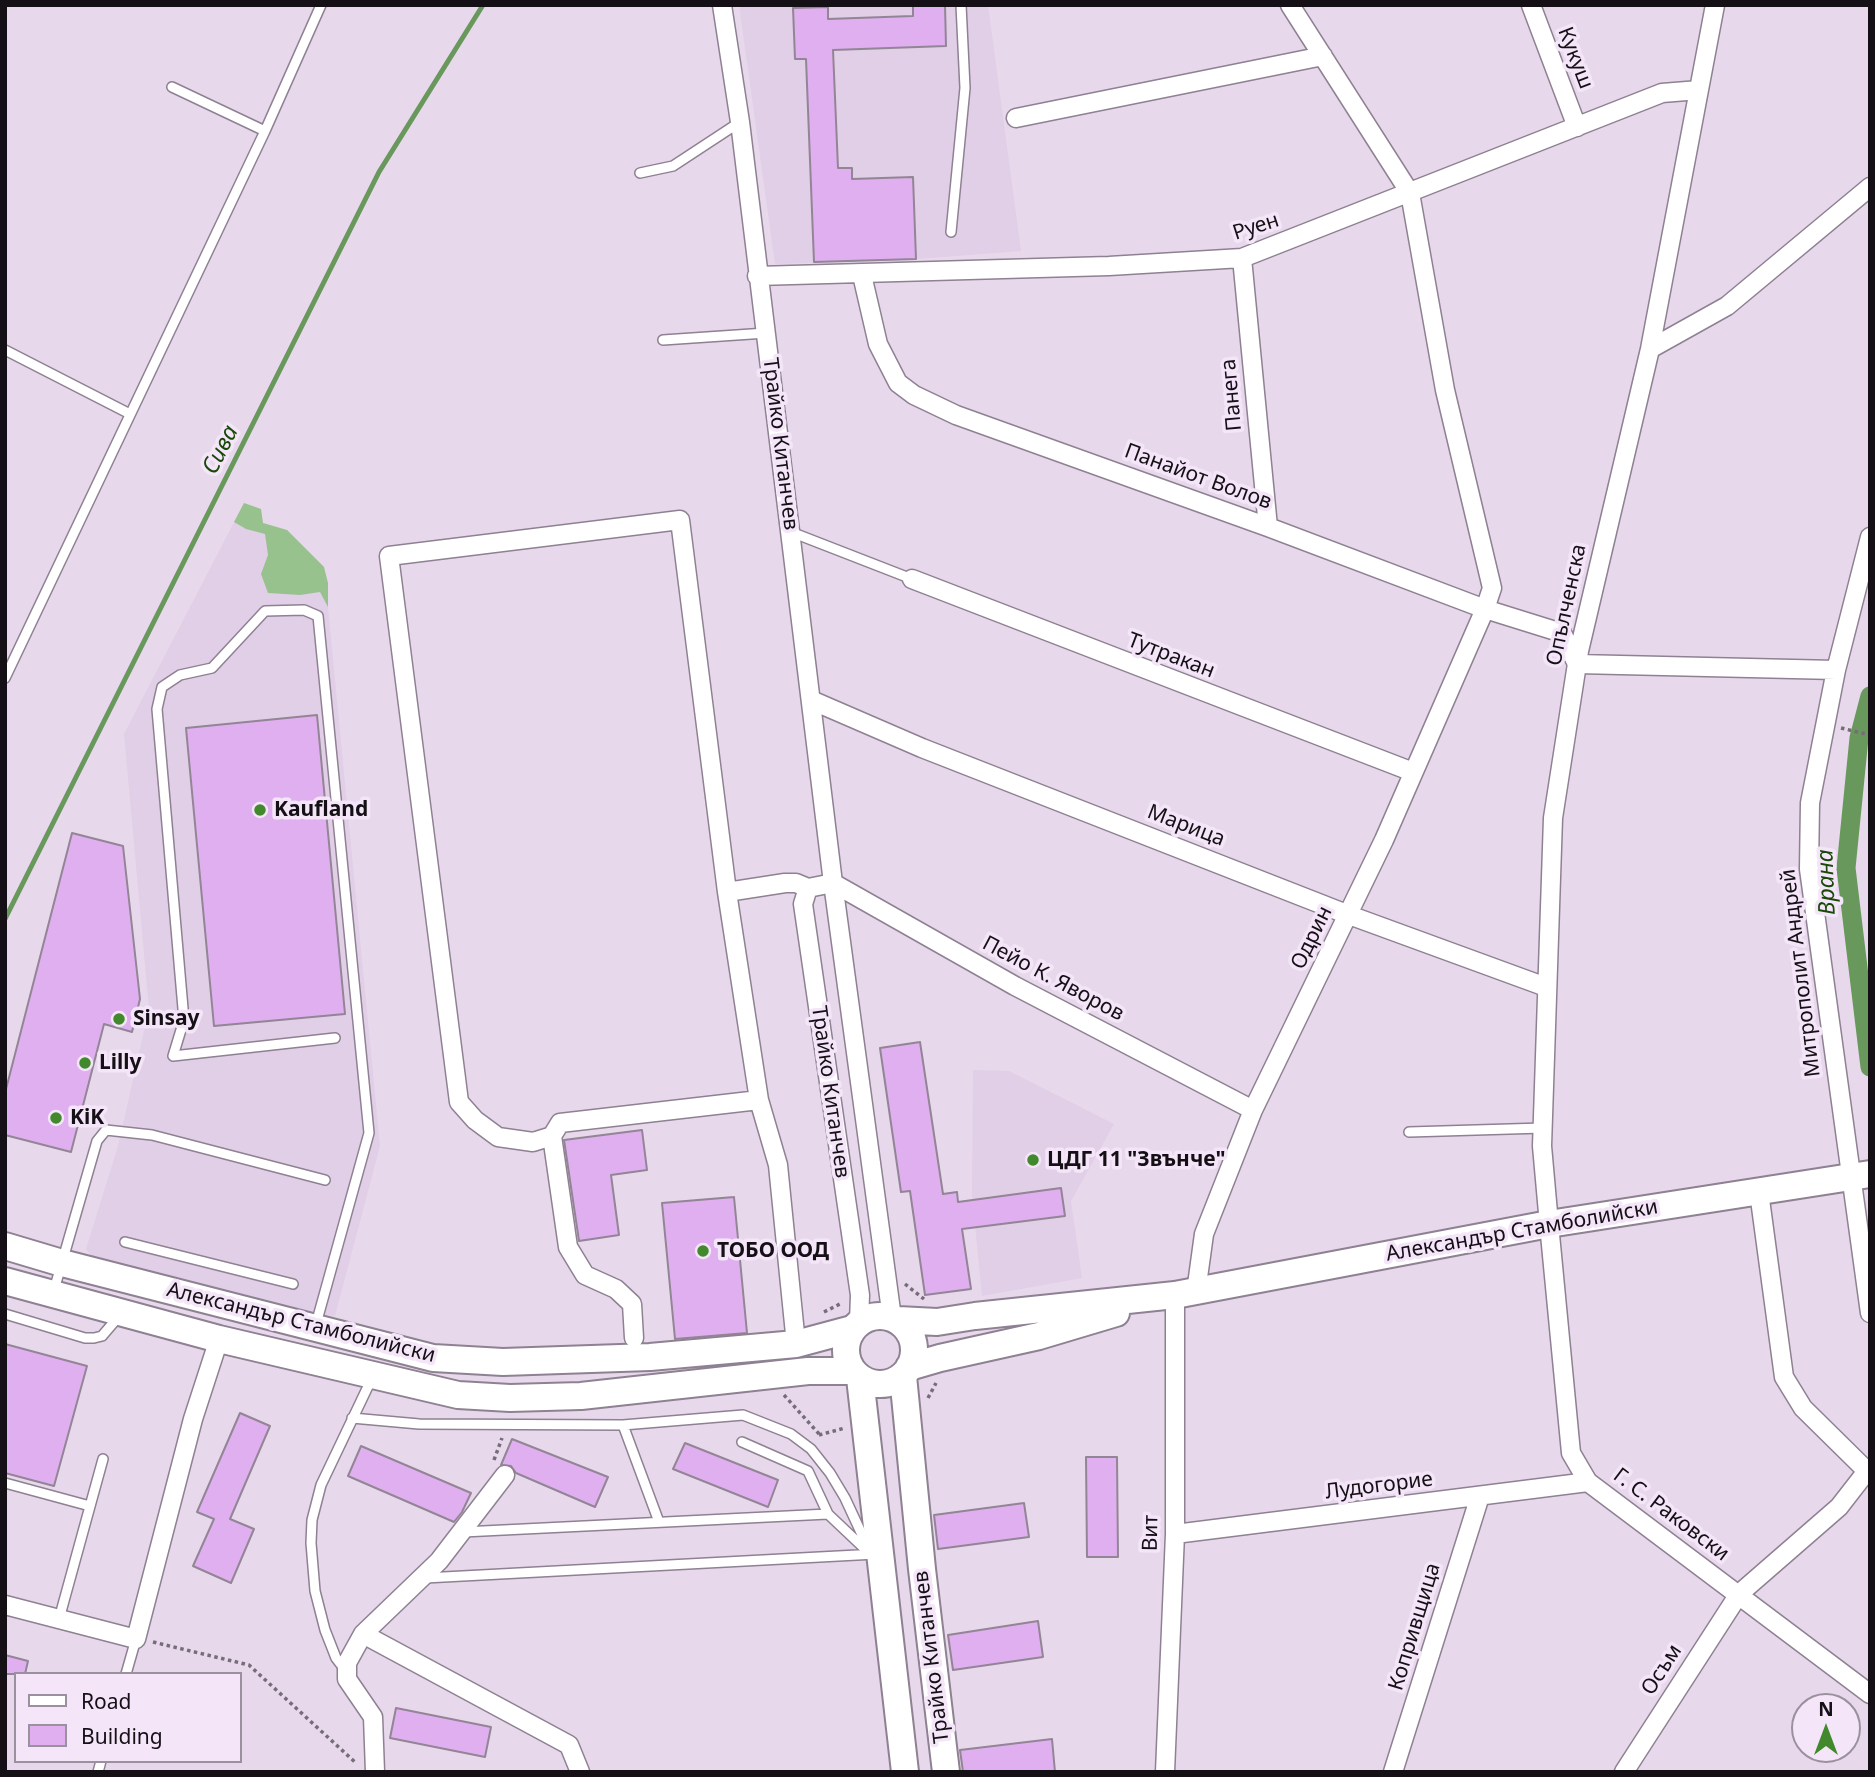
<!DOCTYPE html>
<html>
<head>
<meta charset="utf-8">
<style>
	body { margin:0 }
	#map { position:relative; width:1875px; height:1777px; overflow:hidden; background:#e7d9eb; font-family:"Noto Sans",sans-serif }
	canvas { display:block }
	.frame { position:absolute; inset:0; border:7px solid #141016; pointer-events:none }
	.legend { position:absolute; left:14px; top:1672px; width:228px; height:91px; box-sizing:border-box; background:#f4e6f8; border:2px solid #9a909e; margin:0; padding:9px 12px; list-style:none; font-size:21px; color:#141016 }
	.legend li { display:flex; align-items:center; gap:14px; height:35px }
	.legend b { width:35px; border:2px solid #9a909e }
	.north { position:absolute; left:1791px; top:1693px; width:70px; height:70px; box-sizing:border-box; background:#f4e6f8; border:2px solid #9a909e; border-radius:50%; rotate:0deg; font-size:19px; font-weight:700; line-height:28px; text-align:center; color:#141016 }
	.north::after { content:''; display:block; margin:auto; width:24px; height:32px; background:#42882d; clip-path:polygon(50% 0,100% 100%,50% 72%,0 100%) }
</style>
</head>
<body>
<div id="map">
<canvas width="1875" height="1777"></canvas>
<div class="frame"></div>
<ul class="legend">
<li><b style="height:9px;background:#fff"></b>Road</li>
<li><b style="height:19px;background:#e0afef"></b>Building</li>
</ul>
<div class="north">N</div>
</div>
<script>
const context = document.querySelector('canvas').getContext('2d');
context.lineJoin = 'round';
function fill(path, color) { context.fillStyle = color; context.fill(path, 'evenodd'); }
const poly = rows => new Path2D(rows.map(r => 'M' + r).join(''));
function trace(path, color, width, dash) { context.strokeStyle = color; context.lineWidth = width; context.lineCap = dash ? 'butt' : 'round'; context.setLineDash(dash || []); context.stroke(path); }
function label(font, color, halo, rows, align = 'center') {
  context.font = font + ' "Noto Sans",sans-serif'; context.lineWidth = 7; context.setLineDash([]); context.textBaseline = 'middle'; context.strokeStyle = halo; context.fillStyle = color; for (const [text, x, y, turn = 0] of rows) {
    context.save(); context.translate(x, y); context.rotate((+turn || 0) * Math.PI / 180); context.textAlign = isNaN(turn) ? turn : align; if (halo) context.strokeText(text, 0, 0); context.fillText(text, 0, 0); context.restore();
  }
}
fill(poly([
	[739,5,988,5,1021,251,916,259,775,264],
	[244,503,261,509,263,523,287,530,324,567,327,583,328,607,380,1146,335,1316,307,1313,95,1260,86,1249,118,1146,149,1009,124,734],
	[973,1070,1009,1071,1114,1124,1071,1201,1082,1278,982,1296,972,1195]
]), '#e1cee7');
fill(poly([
	[244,503,261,509,263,523,287,530,324,567,328,583,328,607,320,592,300,595,268,593,261,574,268,555,265,534,246,529,234,522]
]), '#98c28d');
trace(poly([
	[5,919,379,172,483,5]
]), '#69985c', 5);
trace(poly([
	[1870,696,1859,738,1846,868,1870,1067]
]), '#69985c', 19);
const building = poly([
	[913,5,945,5,946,46,833,50,838,168,852,168,852,179,913,177,916,259,814,262,806,59,795,59,793,8,828,7,828,19,913,16,913,5],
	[317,715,345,1014,214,1026,186,728,317,715],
	[72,833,123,846,140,999,132,1032,104,1024,71,1152,5,1135,5,1093,72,833],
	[920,1042,943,1194,957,1192,958,1202,1061,1188,1065,1216,962,1229,971,1289,925,1295,910,1191,901,1192,880,1048,920,1042],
	[642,1130,647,1170,611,1175,619,1235,579,1241,564,1140,642,1130],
	[734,1197,747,1333,675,1339,662,1203,734,1197],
	[5,1344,87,1366,54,1486,5,1473,5,1344],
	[240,1413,270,1426,230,1519,254,1529,231,1583,193,1566,214,1519,197,1512,240,1413],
	[512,1439,608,1477,595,1507,516,1473,511,1466,501,1465,512,1439],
	[685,1443,778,1480,768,1507,673,1469,685,1443],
	[361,1446,471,1493,462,1512,454,1522,348,1476,361,1446],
	[1086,1457,1117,1457,1118,1557,1087,1557,1086,1457],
	[1024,1503,1029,1537,938,1549,934,1515,1024,1503],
	[1038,1621,1043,1657,953,1670,948,1635,1038,1621],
	[5,1655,28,1661,25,1674,5,1674,5,1655],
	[396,1708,491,1727,485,1757,390,1738,396,1708],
	[1052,1739,1055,1772,963,1772,960,1750,1052,1739]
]);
fill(building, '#e0afef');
trace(building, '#928595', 2);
const lane = poly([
	[172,87,265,131],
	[640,173,673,166,740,122],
	[951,232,965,88,961,5],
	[663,340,766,333],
	[5,350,130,414],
	[791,532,912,579],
	[5,678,265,131,321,5],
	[1409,1132,1543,1128],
	[125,1242,293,1284],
	[54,1290,97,1141,106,1130,152,1135,325,1180],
	[5,1314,85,1338,94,1338,102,1336,120,1315],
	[316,1324,369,1133,318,616,304,610,265,611,212,668,180,675,162,687,157,709,184,1020,173,1056,335,1038],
	[352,1418,419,1424,623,1425,743,1415,791,1434,811,1449,830,1473,845,1498,871,1554],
	[623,1425,659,1522],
	[742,1442,808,1471,828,1514,865,1549],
	[5,1483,90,1506],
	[463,1532,828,1514],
	[425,1578,876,1554],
	[59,1619,103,1459],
	[346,1671,336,1658,325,1630,315,1591,311,1543,312,1520,321,1485,372,1378],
	[126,1674,136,1639],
	[98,1772,101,1761]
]);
const street = poly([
	[722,5,740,122,833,883,892,1318],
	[1531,5,1577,127],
	[1715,5,1650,349,1579,651,1553,818,1542,1146,1549,1224,1571,1453,1588,1482,1870,1694],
	[1016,118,1323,56],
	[1242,258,1268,527],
	[862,275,878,344,898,383,914,395,956,415,1268,527,1485,609,1562,633,1577,664,1836,670,1810,803,1809,869,1870,1313],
	[757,276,1109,266,1242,258,1662,93,1699,90],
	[1650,349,1727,306,1870,187],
	[912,579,1413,772],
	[1836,670,1870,537],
	[811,700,922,748,1349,915,1546,987],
	[833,883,1015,986,1253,1110],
	[833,883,808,888,803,904,860,1295,859,1322],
	[727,892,785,883,796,883,808,888],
	[552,1136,560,1123,759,1100],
	[1759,1192,1784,1377,1803,1408,1870,1474],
	[1196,1292,1204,1234,1253,1110,1384,840,1485,609,1492,588,1445,390,1410,193,1290,5],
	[634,1338,632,1304,616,1289,585,1275,568,1247,552,1136,533,1142,498,1137,475,1120,459,1102,389,556,680,520,727,892,759,1100,778,1165,796,1344],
	[1175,1534,1588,1482],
	[5,1605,136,1639,193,1419,219,1339],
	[363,1634,569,1745,580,1772],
	[375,1772,373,1717,347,1679,347,1663,363,1634,439,1561,505,1475],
	[1165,1772,1175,1534,1175,1295],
	[1393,1772,1480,1496],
	[1624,1772,1739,1594,1839,1507,1867,1471]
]);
const secondary = poly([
	[5,1246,62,1263,433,1358,503,1362,650,1357,796,1344,852,1329],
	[5,1281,219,1339,458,1395,510,1398,581,1396,808,1371,852,1371],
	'846 1350a34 34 0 1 1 68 0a34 34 0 1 1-68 0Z',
	[898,1320,937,1322,975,1316,1175,1295,1549,1224,1870,1174],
	[909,1367,940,1358,1039,1336,1116,1313],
	[903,1376,922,1569,946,1772],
	[860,1378,905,1772]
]);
trace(lane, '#8e8192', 12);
trace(street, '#8e8192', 21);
trace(secondary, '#8e8192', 30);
trace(poly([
	[1841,728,1870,735],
	[905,1284,924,1299],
	[824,1312,842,1303],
	[784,1395,820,1435],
	[928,1398,936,1383],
	[819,1435,845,1428],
	[494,1460,502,1438],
	[153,1642,249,1665,356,1763]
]), '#756d78', 3.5, [3.5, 3.5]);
trace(lane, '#fff', 9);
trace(street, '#fff', 18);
trace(secondary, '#fff', 26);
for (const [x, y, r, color] of [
	[260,810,7,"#42882d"],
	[119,1019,7,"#42882d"],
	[85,1063,7,"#42882d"],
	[56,1118,7,"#42882d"],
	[1033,1160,7,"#42882d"],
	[703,1251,7,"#42882d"]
]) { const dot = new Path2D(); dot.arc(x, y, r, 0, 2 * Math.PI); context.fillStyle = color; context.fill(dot); trace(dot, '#f4e6f8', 2.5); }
label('21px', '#141016', '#f4e6f8', [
	["Кукуш",1575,58,69],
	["Руен",1256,227,-18],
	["Панега",1232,395,-95],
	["Трайко Китанчев",780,444,83],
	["Панайот Волов",1198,477,20],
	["Опълченска",1567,605,-78],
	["Тутракан",1171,656,21],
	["Марица",1186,826,21],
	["Одрин",1312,938,-64],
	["Митрополит Андрей",1801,973,-97],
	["Пейо К. Яворов",1053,979,28],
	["Трайко Китанчев",830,1092,82],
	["Александър Стамболийски",1522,1231,-10],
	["Александър Стамболийски",301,1323,14],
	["Лудогорие",1379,1486,-7],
	["Г. С. Раковски",1671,1515,37],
	["Вит",1151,1533,-89],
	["Копривщица",1415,1627,-73],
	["Трайко Китанчев",932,1657,-97],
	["Осъм",1662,1670,-57]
]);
label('bold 21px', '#141016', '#f4e6f8', [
	["Kaufland",274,810],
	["Sinsay",133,1019],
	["Lilly",99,1063],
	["KiK",70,1118],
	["ЦДГ 11 \"Звънче\"",1047,1160],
	["ТОБО ООД",717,1251]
], 'left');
label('italic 23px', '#194908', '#f4e6f8', [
	["Сива",221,450,-63],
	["Врана",1827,882,-92]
]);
</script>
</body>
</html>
